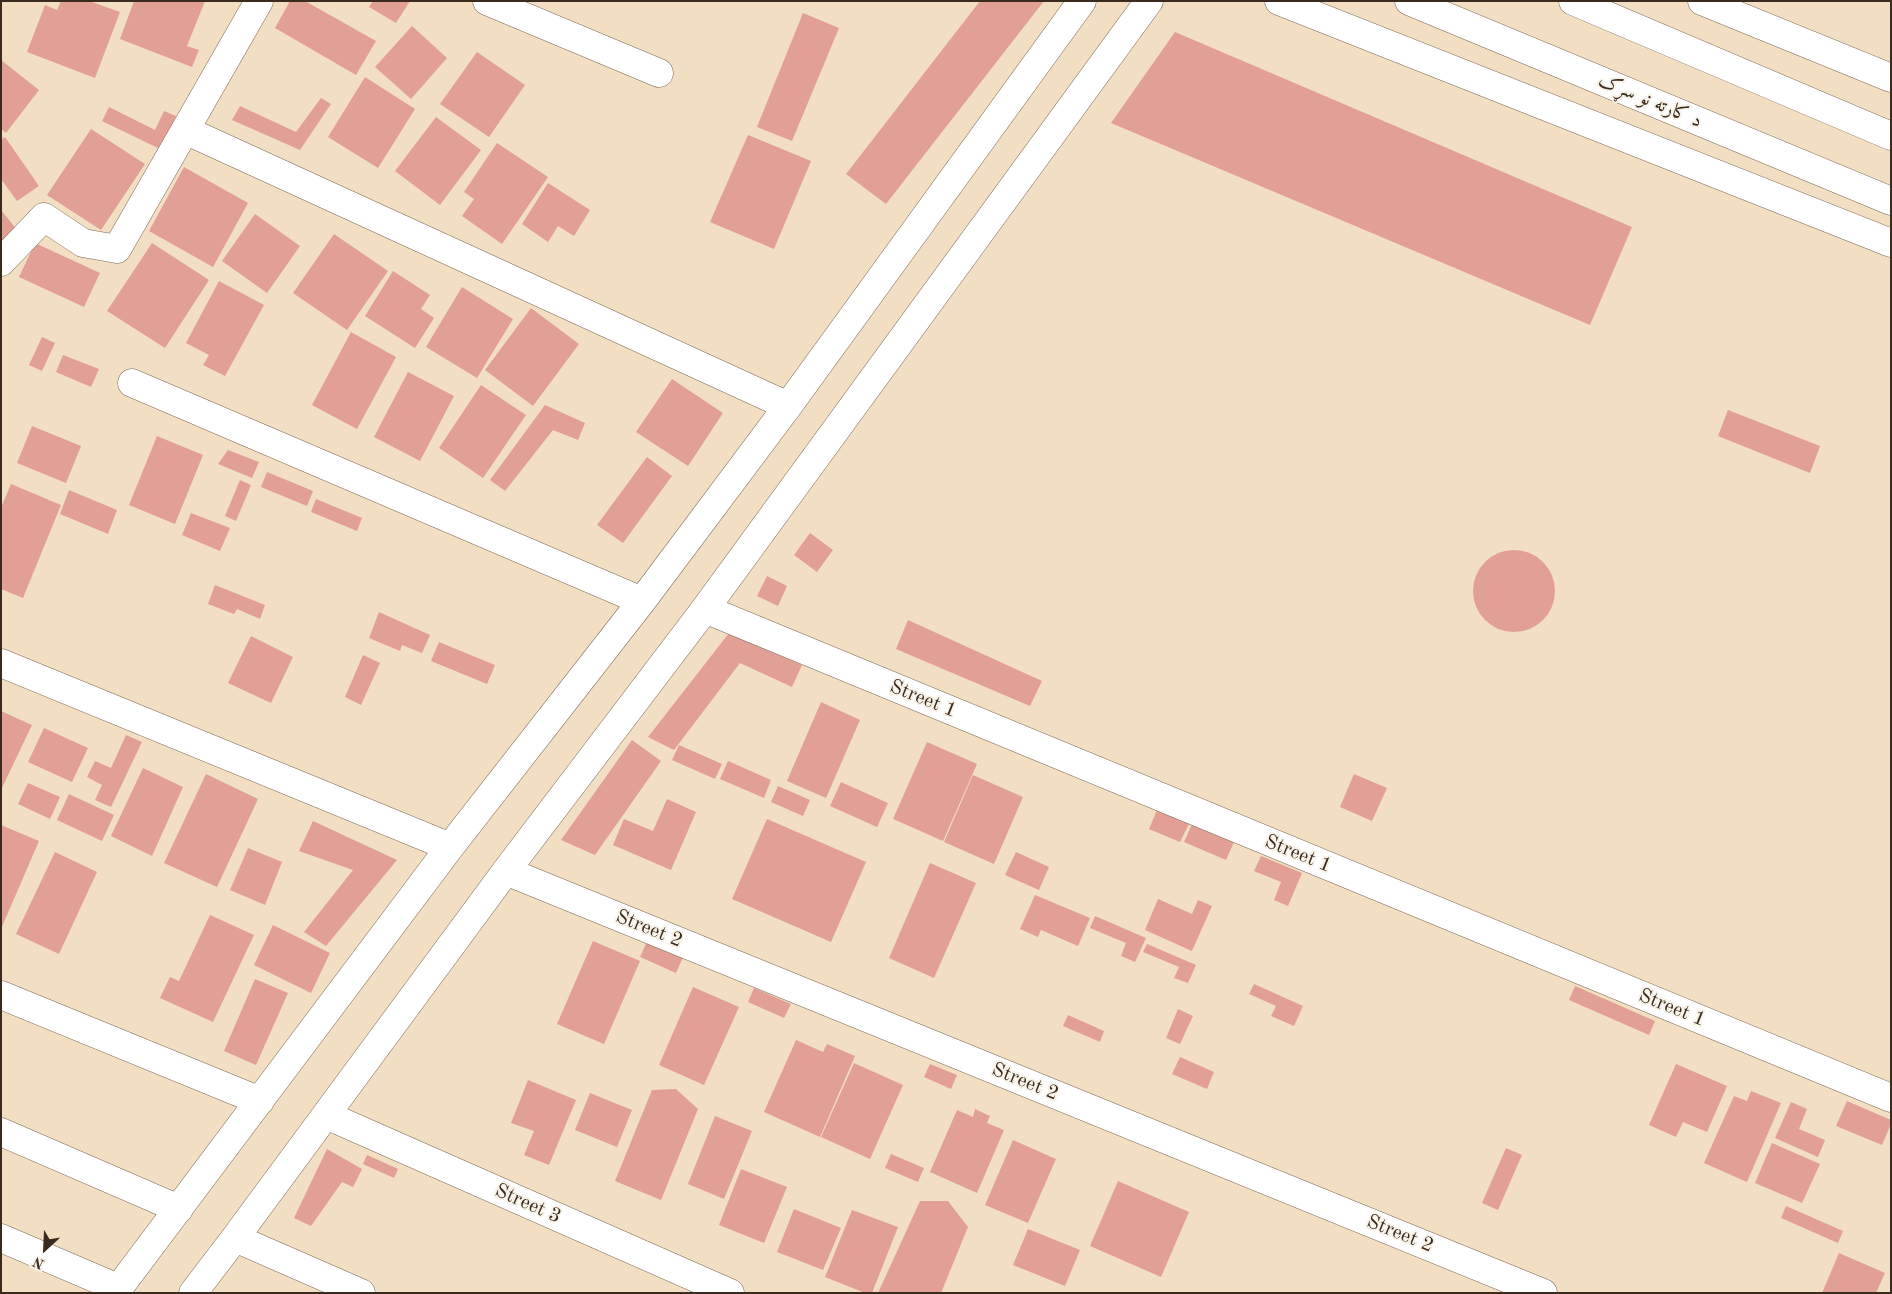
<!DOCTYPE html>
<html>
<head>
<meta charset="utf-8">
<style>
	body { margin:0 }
	#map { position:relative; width:1892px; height:1294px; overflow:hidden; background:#f2dec2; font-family:"Old Standard TT",serif }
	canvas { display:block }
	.frame { position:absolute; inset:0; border:2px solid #3b2a1e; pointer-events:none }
	.north { position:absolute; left:20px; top:1224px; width:50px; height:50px; -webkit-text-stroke:4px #f7f3e8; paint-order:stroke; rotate:205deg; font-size:14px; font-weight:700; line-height:20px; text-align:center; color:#3b2a1e }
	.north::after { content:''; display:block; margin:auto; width:18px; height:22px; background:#3b2a1e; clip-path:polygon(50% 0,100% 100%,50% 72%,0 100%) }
</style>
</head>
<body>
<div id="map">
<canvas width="1892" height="1294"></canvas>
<div class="frame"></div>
<div class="north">N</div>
</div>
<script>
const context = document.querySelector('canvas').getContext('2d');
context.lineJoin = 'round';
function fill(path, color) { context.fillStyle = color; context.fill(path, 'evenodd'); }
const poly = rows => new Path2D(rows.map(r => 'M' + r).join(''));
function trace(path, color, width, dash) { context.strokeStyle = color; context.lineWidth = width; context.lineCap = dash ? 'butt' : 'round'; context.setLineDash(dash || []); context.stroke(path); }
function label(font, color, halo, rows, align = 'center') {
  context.font = font + ' "Old Standard TT",Amiri,serif'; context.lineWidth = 4; context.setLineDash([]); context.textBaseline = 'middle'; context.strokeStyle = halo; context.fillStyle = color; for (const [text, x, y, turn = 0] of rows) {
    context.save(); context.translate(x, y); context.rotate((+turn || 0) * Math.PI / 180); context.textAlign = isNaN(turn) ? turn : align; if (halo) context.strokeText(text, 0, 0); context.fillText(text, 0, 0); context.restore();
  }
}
fill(poly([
	[61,1,89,1,120,12,95,78,27,52,45,5,57,10],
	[134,1,205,1,187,46,199,50,192,67,120,39],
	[290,1,305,1,376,41,356,75,275,28],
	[373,1,410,1,396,23,369,7],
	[980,1,1044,1,886,204,846,174],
	[803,13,839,28,792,141,757,127],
	[412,26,447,58,411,99,375,67],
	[1175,32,1632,227,1590,325,1111,123],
	[477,52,525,85,489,137,440,104],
	[1,60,39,90,6,133,1,129],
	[365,77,415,109,378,168,328,137],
	[321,98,331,104,300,150,232,120,240,106,296,132],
	[109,107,155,130,164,111,176,116,160,149,102,121],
	[436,117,481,150,440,205,395,171],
	[91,129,145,164,101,230,47,195],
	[748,135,811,161,774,249,710,222],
	[5,137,39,186,17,201,1,179,1,140],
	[497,143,548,177,502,244,462,216,474,199,464,192],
	[184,167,248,203,213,267,149,231],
	[548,183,590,210,574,236,558,226,548,242,522,224],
	[1,210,18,231,1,244],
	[255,214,300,246,267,293,222,261],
	[334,234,388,271,347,330,293,293],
	[35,243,100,273,84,307,19,277],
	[152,243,209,280,165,348,107,311],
	[393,271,430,295,421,309,434,318,415,348,365,316],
	[219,281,264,305,225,376,203,365,209,355,186,343],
	[462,287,513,319,477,378,426,347],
	[531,308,579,344,533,406,485,370],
	[351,332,396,357,357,429,312,405],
	[42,337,55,343,42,371,29,365],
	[63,355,99,369,91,387,56,372],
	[408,372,454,396,420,461,374,437],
	[672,379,723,413,688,466,636,432],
	[481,385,526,415,483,478,439,448],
	[545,405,585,423,578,440,553,430,505,491,490,480],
	[1728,410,1820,446,1810,473,1718,436],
	[32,426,81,446,66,483,17,463],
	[157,436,203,455,175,524,129,505],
	[228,450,259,462,252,478,218,464],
	[647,457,672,476,623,543,597,525],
	[267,472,313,491,307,506,261,487],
	[240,480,251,485,236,521,225,516],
	[11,484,61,505,23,598,1,589,1,508],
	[69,490,117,510,108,534,60,514],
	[316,499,362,518,357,531,311,512],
	[191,513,230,528,220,551,182,535],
	[810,533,833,550,817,572,794,555],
	'1473 591a41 41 0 1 1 82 0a41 41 0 1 1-82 0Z',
	[767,576,787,586,778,606,757,596],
	[215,585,265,605,260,619,237,609,234,614,208,604],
	[379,612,430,635,422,653,402,645,400,651,369,638],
	[908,620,1042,681,1030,706,896,649],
	[729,633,802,665,792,687,740,663,674,750,648,737],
	[251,636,293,657,271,703,228,683],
	[439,642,495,665,487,684,431,661],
	[363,655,380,663,361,705,345,697],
	[821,702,860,720,826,798,787,781],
	[1,711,32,725,1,790],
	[44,728,88,748,72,782,28,762],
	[126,735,142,742,111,807,95,800,102,785,87,777,95,761,111,768],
	[632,740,661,761,595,855,561,840],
	[927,742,977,764,943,841,893,819],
	[679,745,722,764,715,779,672,760],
	[728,761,771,780,764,798,720,779],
	[143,768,183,787,152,856,111,836],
	[206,774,258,799,217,887,164,863],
	[1354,774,1387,788,1372,821,1340,807],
	[973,775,1023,797,994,864,944,842],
	[841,782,888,803,877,827,830,806],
	[28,783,60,797,50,819,18,804],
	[778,786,810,800,803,816,771,802],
	[69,794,114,815,102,841,57,820],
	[667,799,696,812,671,870,613,845,624,819,653,831],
	[1157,810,1189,824,1180,842,1149,829],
	[767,819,866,862,831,942,732,899],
	[313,821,397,860,326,946,304,932,353,870,299,851],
	[1192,824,1234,842,1226,860,1184,842],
	[1,825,39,841,1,929],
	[248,848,282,862,265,905,230,890],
	[55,852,97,872,59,954,16,934],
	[1016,852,1049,867,1039,890,1005,875],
	[1261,856,1302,873,1288,906,1274,900,1281,882,1254,871],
	[930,863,976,883,934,978,889,958],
	[1035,895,1090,918,1078,946,1041,930,1038,937,1020,929],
	[1158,899,1192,914,1198,900,1212,906,1192,951,1145,930],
	[210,915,254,935,213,1022,160,998,170,977,179,981],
	[1095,916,1146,938,1135,962,1121,956,1126,943,1090,928],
	[273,925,330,953,311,993,254,965],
	[649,937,685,953,676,973,640,957],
	[593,941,640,961,604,1044,557,1024],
	[1147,944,1196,965,1188,983,1174,978,1179,967,1143,952],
	[255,979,288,993,256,1065,224,1051],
	[1254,984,1303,1006,1294,1026,1271,1016,1276,1006,1249,994],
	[1575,986,1655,1021,1649,1035,1569,1000],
	[693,987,739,1007,704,1085,659,1065],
	[754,988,791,1004,784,1018,748,1002],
	[1178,1009,1193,1016,1180,1044,1166,1038],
	[1068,1015,1104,1031,1100,1042,1063,1026],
	[796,1040,823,1052,827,1044,855,1056,820,1137,764,1112],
	[1180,1057,1214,1072,1207,1089,1172,1074],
	[854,1063,903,1085,870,1159,821,1137],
	[930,1064,957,1075,951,1089,924,1077],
	[1676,1064,1727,1086,1707,1132,1683,1122,1676,1137,1649,1125],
	[528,1080,576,1100,549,1165,524,1155,534,1131,511,1123],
	[676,1089,698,1109,661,1200,615,1181,652,1090],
	[1751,1091,1781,1103,1747,1182,1704,1163,1734,1096,1747,1101],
	[590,1093,632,1110,617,1147,575,1130],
	[1847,1101,1891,1120,1891,1124,1882,1145,1836,1126],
	[1791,1102,1807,1109,1799,1129,1825,1140,1818,1157,1775,1138],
	[975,1109,990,1116,987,1123,1004,1130,977,1193,930,1172,957,1110,973,1117],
	[715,1116,752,1131,724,1199,688,1184],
	[1013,1140,1056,1159,1028,1223,985,1205],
	[1772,1143,1820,1164,1802,1203,1755,1183],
	[1506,1148,1522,1155,1498,1210,1482,1203],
	[327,1149,362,1169,353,1187,342,1182,311,1226,294,1218],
	[891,1154,924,1168,918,1182,885,1168],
	[367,1155,398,1169,394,1178,363,1164],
	[741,1169,787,1187,764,1243,719,1225],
	[1118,1181,1189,1212,1161,1277,1090,1246],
	[920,1201,948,1201,968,1227,941,1293,878,1293],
	[1786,1206,1843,1231,1838,1243,1781,1218],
	[794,1209,841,1228,823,1270,777,1252],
	[852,1210,898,1227,872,1293,865,1293,825,1277],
	[1028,1229,1080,1250,1065,1286,1013,1265],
	[1839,1253,1885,1273,1876,1293,1822,1293]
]), '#e29f96');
const minor = poly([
	[487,1,659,73],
	[1279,1,1891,243],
	[1702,1,1891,78],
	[185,130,788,406],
	[1,262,44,217,83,243,117,249,259,1],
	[132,383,642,601],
	[705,609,1891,1098],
	[1,663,450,847],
	[506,871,1543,1293],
	[1,995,260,1101],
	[326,1115,730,1293],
	[1,1132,179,1209],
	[1,1238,118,1288],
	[235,1238,361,1293],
	[115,1293,450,847,642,601,788,406,1082,1],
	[193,1293,235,1238,506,871,705,609,1149,1]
]);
const highway = poly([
	[1409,1,1891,201],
	[1573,1,1891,136]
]);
trace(minor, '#7b6957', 29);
trace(highway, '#7b6957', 29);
trace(minor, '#fff', 28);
trace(highway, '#fff', 28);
label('20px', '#3b2a1e', '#f7f3e8', [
	["د کارته نو سړک",1650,101,23],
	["Street 1",923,699,22],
	["Street 1",1298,854,22],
	["Street 2",649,929,22],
	["Street 1",1672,1008,22],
	["Street 2",1025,1082,22],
	["Street 3",528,1204,24],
	["Street 2",1400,1234,22]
]);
</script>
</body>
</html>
